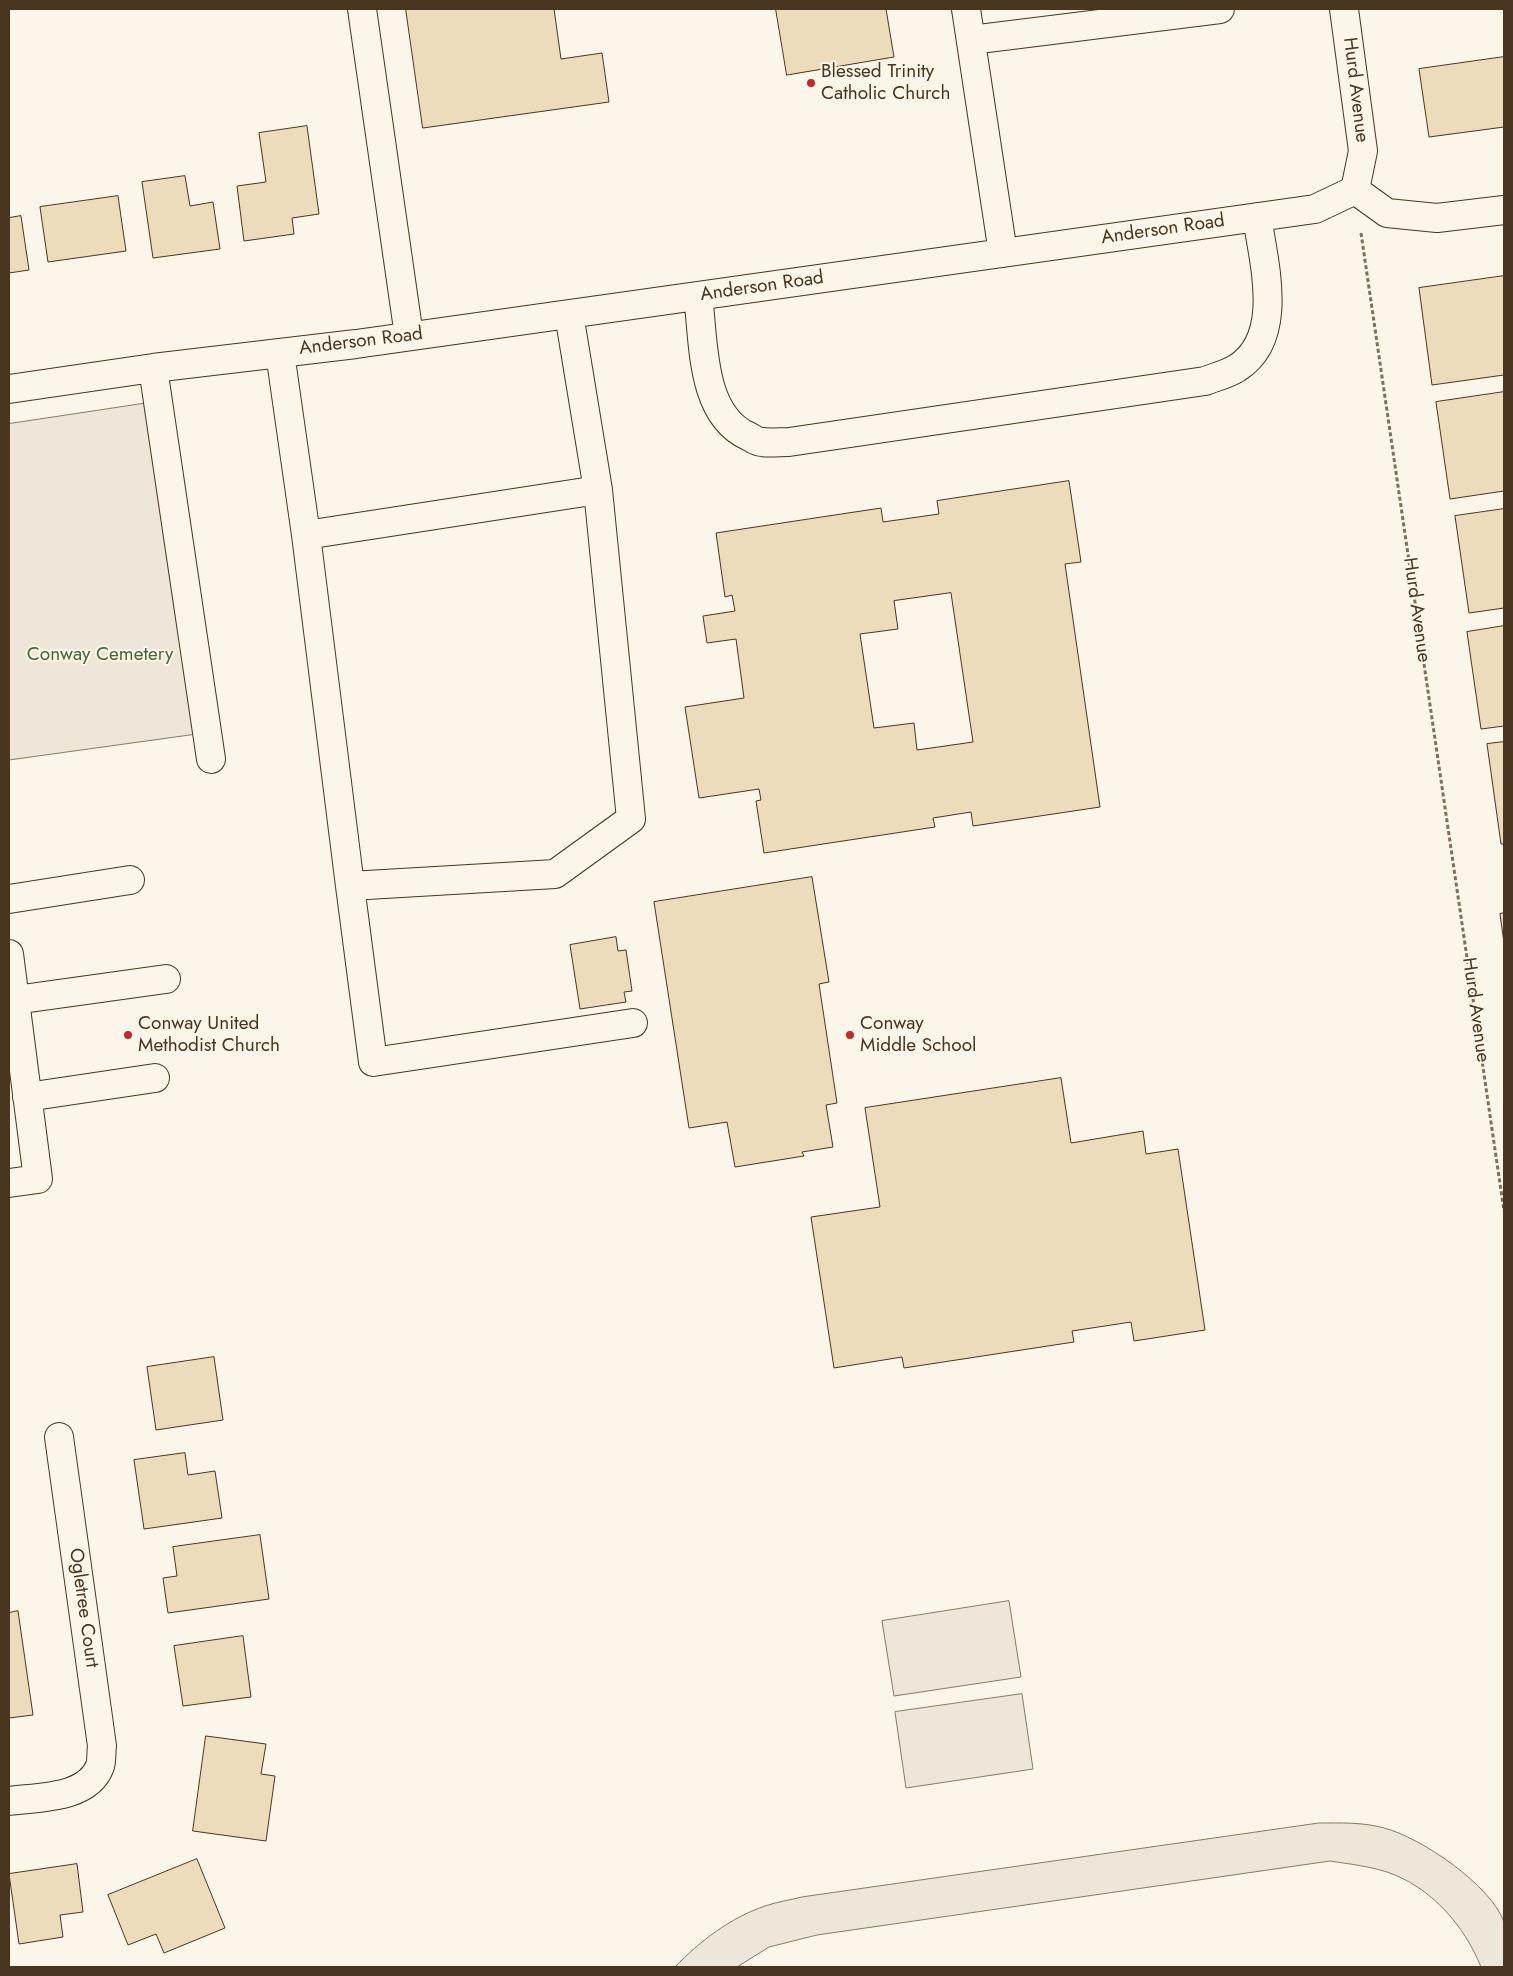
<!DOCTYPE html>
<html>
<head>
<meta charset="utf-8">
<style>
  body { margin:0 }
  #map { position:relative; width:1513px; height:1976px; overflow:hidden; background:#fbf6e9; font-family:Jost,sans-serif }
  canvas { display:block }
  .frame { position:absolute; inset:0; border:10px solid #4a3520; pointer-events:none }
</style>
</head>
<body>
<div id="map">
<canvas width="1513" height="1976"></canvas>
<div class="frame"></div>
</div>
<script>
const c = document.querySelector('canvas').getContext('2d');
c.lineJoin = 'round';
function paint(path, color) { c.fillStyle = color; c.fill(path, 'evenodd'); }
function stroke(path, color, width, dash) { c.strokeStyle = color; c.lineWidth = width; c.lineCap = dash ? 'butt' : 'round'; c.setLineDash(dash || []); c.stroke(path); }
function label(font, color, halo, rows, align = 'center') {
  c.font = font + ' Jost,sans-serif'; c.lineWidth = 4; c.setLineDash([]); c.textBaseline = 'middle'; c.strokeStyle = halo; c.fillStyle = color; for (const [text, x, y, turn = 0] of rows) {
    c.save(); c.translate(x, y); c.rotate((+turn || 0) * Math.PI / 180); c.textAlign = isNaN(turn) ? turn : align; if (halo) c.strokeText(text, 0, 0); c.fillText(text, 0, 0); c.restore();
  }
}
const green = new Path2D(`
  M155 402 204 733 9 760V424Z
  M1009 1601 1021 1677 894 1696 882 1621Z
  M1022 1694 1033 1769 906 1788 895 1712Z
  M1319 1823C1341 1823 1363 1822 1384 1828 1420 1837 1491 1885 1504 1922 1507 1930 1504 1957 1504 1967H1481C1464 1925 1431 1887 1387 1872 1368 1866 1349 1864 1330 1861L817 1935 769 1947 737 1967H675C700 1941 730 1918 765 1906 777 1902 790 1900 802 1897Z`);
const building = new Path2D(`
  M406 9H554L561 59 602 53 609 102 423 128Z
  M776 9H886L894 57 787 75Z
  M1504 57V127L1429 137 1419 69Z
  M307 126 319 214 292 218 294 234 244 241 237 186 266 182 259 133Z
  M185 176 190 206 213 202 220 249 153 258 142 182Z
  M118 196 126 251 48 262 40 207Z
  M21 216 29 270 9 273V218Z
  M1504 276V375L1432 385 1419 288Z
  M1504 392V491L1450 499 1436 402Z
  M1069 481 1081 562 1065 564 1100 807 973 826 971 812 933 818 935 827 764 853 756 801 761 800 759 789 699 798 685 707 744 698 736 639 707 643 703 616 735 611 732 595 725 597 716 533 881 508 883 522 939 514 937 501ZM951 593 973 742 917 750 914 723 874 728 860 634 898 629 894 601Z
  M1504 509V608L1469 613 1455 516Z
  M1504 626V726L1481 729 1467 632Z
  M1504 742V844H1501L1487 744Z
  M812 877 829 982 819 984 837 1103 826 1105 833 1147 802 1152 804 1156 735 1167 727 1122 689 1128 654 902Z
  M1504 913V943L1500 914Z
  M616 937 618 951 626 950 632 991 624 992 626 1002 580 1009 570 945Z
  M1061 1078 1071 1143 1143 1131 1146 1154 1178 1149 1205 1330 1134 1341 1131 1322 1072 1331 1074 1342 904 1368 902 1357 834 1368 811 1217 880 1207 865 1108Z
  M214 1357 223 1420 156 1430 147 1367Z
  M185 1453 188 1475 215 1471 222 1518 144 1529 134 1460Z
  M260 1535 269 1599 168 1613 163 1578 177 1576 173 1547Z
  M18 1611 33 1715 9 1718V1613Z
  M243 1636 251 1697 183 1706 174 1646Z
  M206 1736 266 1744 261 1774 275 1776 266 1841 193 1831Z
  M197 1859 225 1928 164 1953 156 1934 128 1945 108 1895Z
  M77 1864 83 1912 60 1915 63 1937 19 1944 9 1874Z`);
const path = new Path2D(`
  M1361 233 1504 1211`);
const minor = new Path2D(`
  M362 9 409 336
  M966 9 1003 253
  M1344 9 1363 151 1355 190
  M971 40 1220 9
  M1355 190 1387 213 1437 218 1504 210
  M698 296C704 341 700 414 748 436 752 438 757 442 762 442 770 443 780 442 789 442L1205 381C1215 377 1228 374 1237 368 1285 338 1264 264 1257 217
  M280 353 306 535 350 886 555 874 631 819 598 490 569 314
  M153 368 211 759
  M9 389 153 368 356 344 1315 209 1355 190
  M306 535 598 490
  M350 886 373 1062 633 1023
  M9 899 130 880
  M9 954 38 1179 9 1183
  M15 1000 166 979
  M27 1097 155 1078
  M9 1801C38 1797 88 1799 100 1766 102 1760 101 1752 102 1746L59 1437`);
const markers = [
  [811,83,5,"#c62828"],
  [128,1035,5,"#c62828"],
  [850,1035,5,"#c62828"]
];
const poiNames = [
  ["Blessed Trinity",821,72],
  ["Catholic Church",821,94],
  ["Conway United",138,1024],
  ["Methodist Church",138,1046],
  ["Conway",860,1024],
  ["Middle School",860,1046]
];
const streetNames = [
  ["Hurd Avenue",1355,90,83],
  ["Anderson Road",1163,230,-8],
  ["Anderson Road",762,287,-8],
  ["Anderson Road",361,342,-7],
  ["Hurd Avenue",1416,610,82],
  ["Hurd Avenue",1475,1010,82],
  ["Ogletree Court",83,1608,82]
];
const parkNames = [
  ["Conway Cemetery",100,655]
];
paint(green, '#ede6d9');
stroke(green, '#887966', 1);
paint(building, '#ecdcbc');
stroke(building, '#4a3520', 1);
stroke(minor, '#4a3520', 30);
stroke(path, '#7f6f5c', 3, [4, 2.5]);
stroke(minor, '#fbf6e9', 28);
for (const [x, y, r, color] of markers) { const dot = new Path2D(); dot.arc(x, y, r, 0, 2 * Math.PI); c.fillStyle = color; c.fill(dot); stroke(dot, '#fbf6e9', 2); }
label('19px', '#4a3520', '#fbf6e9', poiNames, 'left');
label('19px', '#4a3520', '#fbf6e9', streetNames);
label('19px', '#436837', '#fbf6e9', parkNames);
</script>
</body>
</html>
